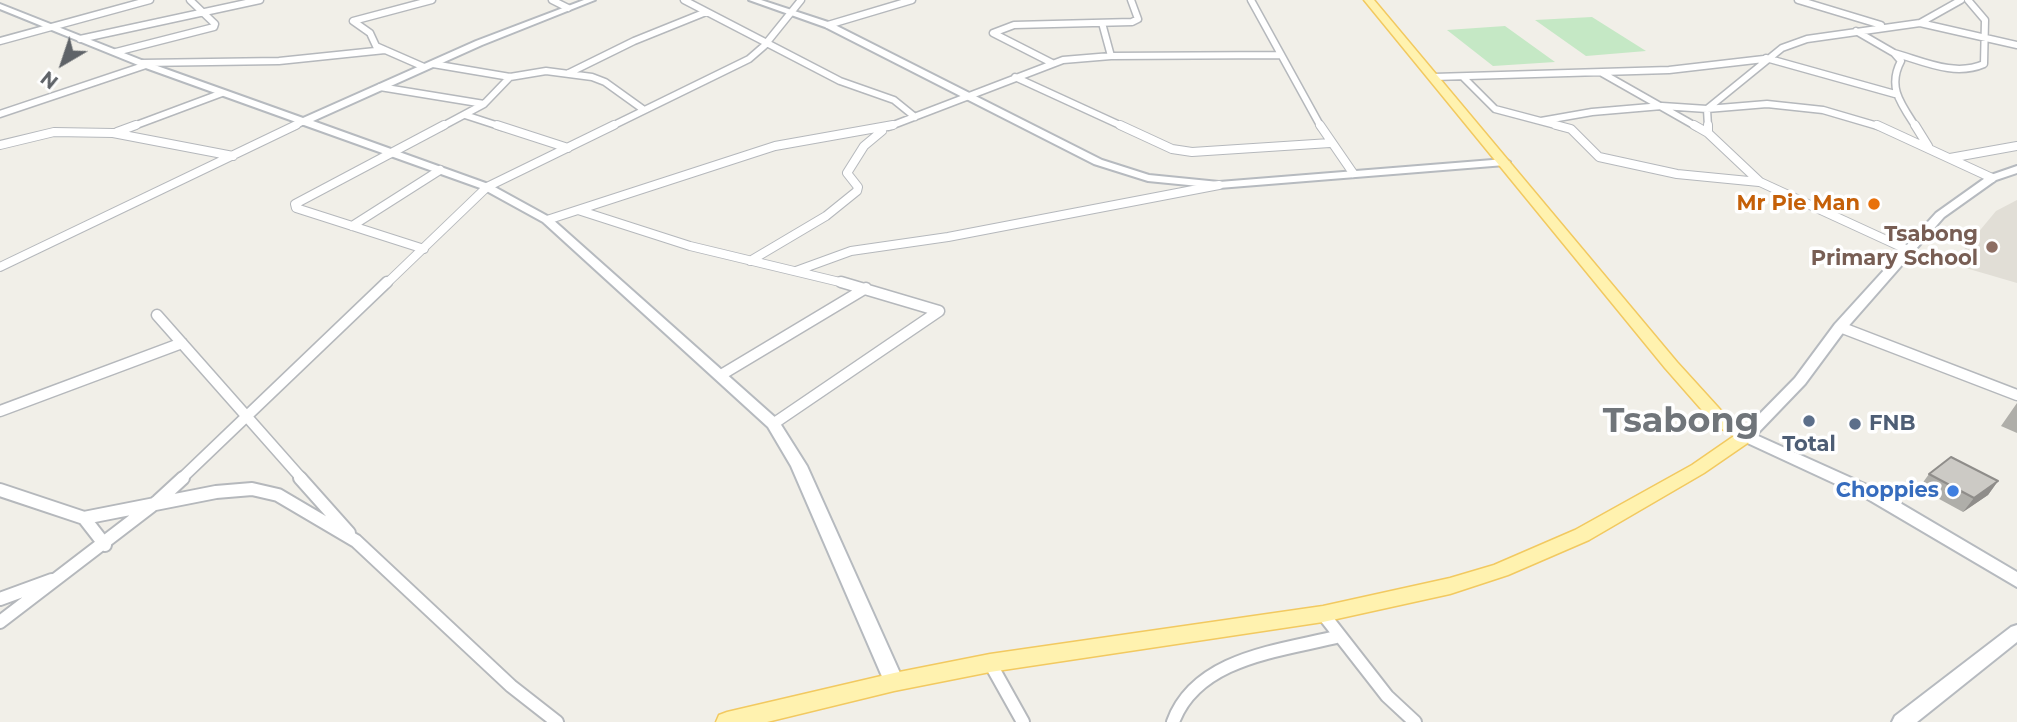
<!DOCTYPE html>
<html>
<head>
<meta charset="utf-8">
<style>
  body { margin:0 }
  #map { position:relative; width:2017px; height:722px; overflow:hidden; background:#f1efe8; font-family:Montserrat,sans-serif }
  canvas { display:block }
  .north { position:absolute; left:28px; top:28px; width:70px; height:70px; -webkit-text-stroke:5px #fff; paint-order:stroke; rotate:219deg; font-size:19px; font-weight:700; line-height:28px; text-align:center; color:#5f6368 }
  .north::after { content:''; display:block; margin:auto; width:24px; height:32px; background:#5f6368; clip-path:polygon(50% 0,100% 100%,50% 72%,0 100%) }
</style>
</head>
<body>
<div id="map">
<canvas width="2017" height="722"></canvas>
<div class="north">N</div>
</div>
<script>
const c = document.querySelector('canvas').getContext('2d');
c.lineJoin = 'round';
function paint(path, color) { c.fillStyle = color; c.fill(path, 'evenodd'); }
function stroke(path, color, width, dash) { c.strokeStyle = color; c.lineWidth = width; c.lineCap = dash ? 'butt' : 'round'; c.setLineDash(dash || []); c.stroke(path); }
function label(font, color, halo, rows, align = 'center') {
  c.font = font + ' Montserrat,sans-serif'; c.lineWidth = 7; c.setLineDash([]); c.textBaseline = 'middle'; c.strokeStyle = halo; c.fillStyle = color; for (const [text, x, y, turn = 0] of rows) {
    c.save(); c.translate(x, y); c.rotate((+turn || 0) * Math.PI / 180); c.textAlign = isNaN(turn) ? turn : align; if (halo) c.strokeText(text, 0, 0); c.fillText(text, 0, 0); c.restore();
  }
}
const education = new Path2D(`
  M2017 200V283L1952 264 1996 211Z`);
const green = new Path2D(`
  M1592 17 1646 51 1586 56 1535 20Z
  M1505 26 1555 62 1493 66 1447 30Z`);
const streetFar3 = new Path2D(`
  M552 0 568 8
  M684 0 840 81 894 100 915 117
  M1251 0 1321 127
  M1798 0 1881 25
  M1102 23 1111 56
  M1920 23 2017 45
  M828 25 912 0
  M1856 31 1894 53 1901 61C1887 87 1901 104 1916 127
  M80 39 260 0
  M0 41 150 0
  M116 52 214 27 215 24 190 0
  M1894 53C1923 61 1954 77 1984 64L1985 20 1968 0
  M1766 58 1895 94
  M142 63 279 61 385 50
  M1052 63 993 33 1014 25 1132 22 1138 19 1131 0
  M433 64 510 77 546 71 592 77 605 82 644 110
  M424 67 376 46 370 33 353 21 432 0
  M569 73 634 41 706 12
  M1602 73 1697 127
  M1015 77 1124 127
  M1434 77 1669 70 1764 59
  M1464 78 1495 109 1563 127
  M380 87 484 104 441 127
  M484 104 510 77
  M0 114 146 65
  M465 115 502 127
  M1541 121 1592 112 1662 106 1707 109 1767 104 1823 110 1881 127
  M131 127 222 93
  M292 127 300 123
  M610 127 749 59 764 46 801 0
  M888 127 1063 60 1111 56 1281 55
  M1708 127 1707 109 1782 48 1807 39 1920 23 1961 0`);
const streetFar2 = new Path2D(`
  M497 125 568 148
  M1120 125 1172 149 1192 152 1330 143
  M1320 125 1353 173
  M1556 125 1571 129 1599 157 1677 174 1759 182
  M1694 125 1708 133 1760 182 1908 250
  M1708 125V133
  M1877 125 1992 178
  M1915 125 1928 146
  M117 132 136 125
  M0 145 54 132 113 133 233 156
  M1950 158 2017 146
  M578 210 690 246 848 284
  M547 220 775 146 893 125
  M352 226 440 170
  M424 249 296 208 295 204 444 125
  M750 261 826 216 857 191 858 187 847 173 864 146 882 131
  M0 267 296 125
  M796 271 851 251 948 237 1219 185
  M386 284 487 187 614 125`);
const streetFar1 = new Path2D(`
  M157 315 302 479
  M1840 327 2017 395
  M721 375 866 288
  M0 411 182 343
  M773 424 939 311 841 282
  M181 479 387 282`);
const street = new Path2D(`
  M300 478 349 533
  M0 490 84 518 105 545
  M84 518 216 492 252 489 278 495 356 541 511 686 557 722
  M0 599 52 580
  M1323 614 1387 696 1415 722
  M0 622 158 501 183 478
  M990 663 1023 722
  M1173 722C1197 657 1281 651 1340 636`);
const secondary = new Path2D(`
  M584 0H595L482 45 313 121 491 185 551 218 778 420 807 466 904 682 901 688 894 690 887 688 791 466 768 427 543 222 483 189 304 125H296V122L143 67 0 9V4L149 63 303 118 476 41Z
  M749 0H761L831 23 1102 160 1149 175 1219 182 1505 159 1510 162 1505 165 1219 188 1148 181 1094 164 825 27Z
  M2017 166V173L1996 180 1944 217 1845 330 1805 384 1756 435 1878 490 2017 572V587L1866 498 1741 440 1738 436 1795 378 1835 324 1936 213 1988 176Z
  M2017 625V642L1917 722H1892L1895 716 2011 627Z`);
const primary = new Path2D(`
  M1364 0H1374L1677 362 1727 417 1752 432 1755 436 1752 440 1704 473 1589 540 1508 575 1450 594 1323 622 990 672 894 691 767 722H716L719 715 727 712 894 673 990 654 1323 606 1450 578 1494 565 1575 530 1692 465 1734 436 1715 425 1665 368Z`);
const wall = new Path2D(`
  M2017 403V433L2001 426Z
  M1929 474 1998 481 1988 495 1963 512 1919 488Z`);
const shadedWall = new Path2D(`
  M1998 481 1988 495 1963 512 1974 498Z`);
const building = new Path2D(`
  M1951 457 1998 481 1974 498 1929 474Z`);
const markers = [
  [1874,204,7,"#e8710a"],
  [1992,247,7,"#8d6e63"],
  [1809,421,7,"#5c6f8a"],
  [1855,424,7,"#5c6f8a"],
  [1953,491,7,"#3f7fe0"]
];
const foodNames = [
  ["Mr Pie Man",1860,204]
];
const educationNames = [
  ["Tsabong",1978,235],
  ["Primary School",1978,259]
];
const serviceNames = [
  ["FNB",1869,424],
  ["Total",1809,445,"center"]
];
const shopNames = [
  ["Choppies",1939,491]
];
const townNames = [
  ["Tsabong",1681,422]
];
paint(education, '#e1ded6');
paint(green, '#c5e8c5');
stroke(streetFar3, '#b5b8bc', 9);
stroke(streetFar2, '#b5b8bc', 10);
stroke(streetFar1, '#b5b8bc', 13);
stroke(street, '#b5b8bc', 16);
stroke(secondary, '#b6babf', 4);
stroke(primary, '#f2c960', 3);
stroke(streetFar3, '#fff', 6);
stroke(streetFar2, '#fff', 8);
stroke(streetFar1, '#fff', 10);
stroke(street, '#fff', 12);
paint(secondary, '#fff');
paint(primary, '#fff2af');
paint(wall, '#afaea9');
paint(shadedWall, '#8f8d8a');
paint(building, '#cccac5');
stroke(building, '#8f8d8a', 2);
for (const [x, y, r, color] of markers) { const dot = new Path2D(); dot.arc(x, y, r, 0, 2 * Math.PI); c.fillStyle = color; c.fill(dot); stroke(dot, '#fff', 2.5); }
label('bold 21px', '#c56008', '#fff', foodNames, 'right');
label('bold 21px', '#785e54', '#fff', educationNames, 'right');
label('bold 21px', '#4e5e75', '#fff', serviceNames, 'left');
label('bold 21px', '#366cbe', '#fff', shopNames, 'right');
label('bold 35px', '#70757a', '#fff', townNames);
</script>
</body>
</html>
